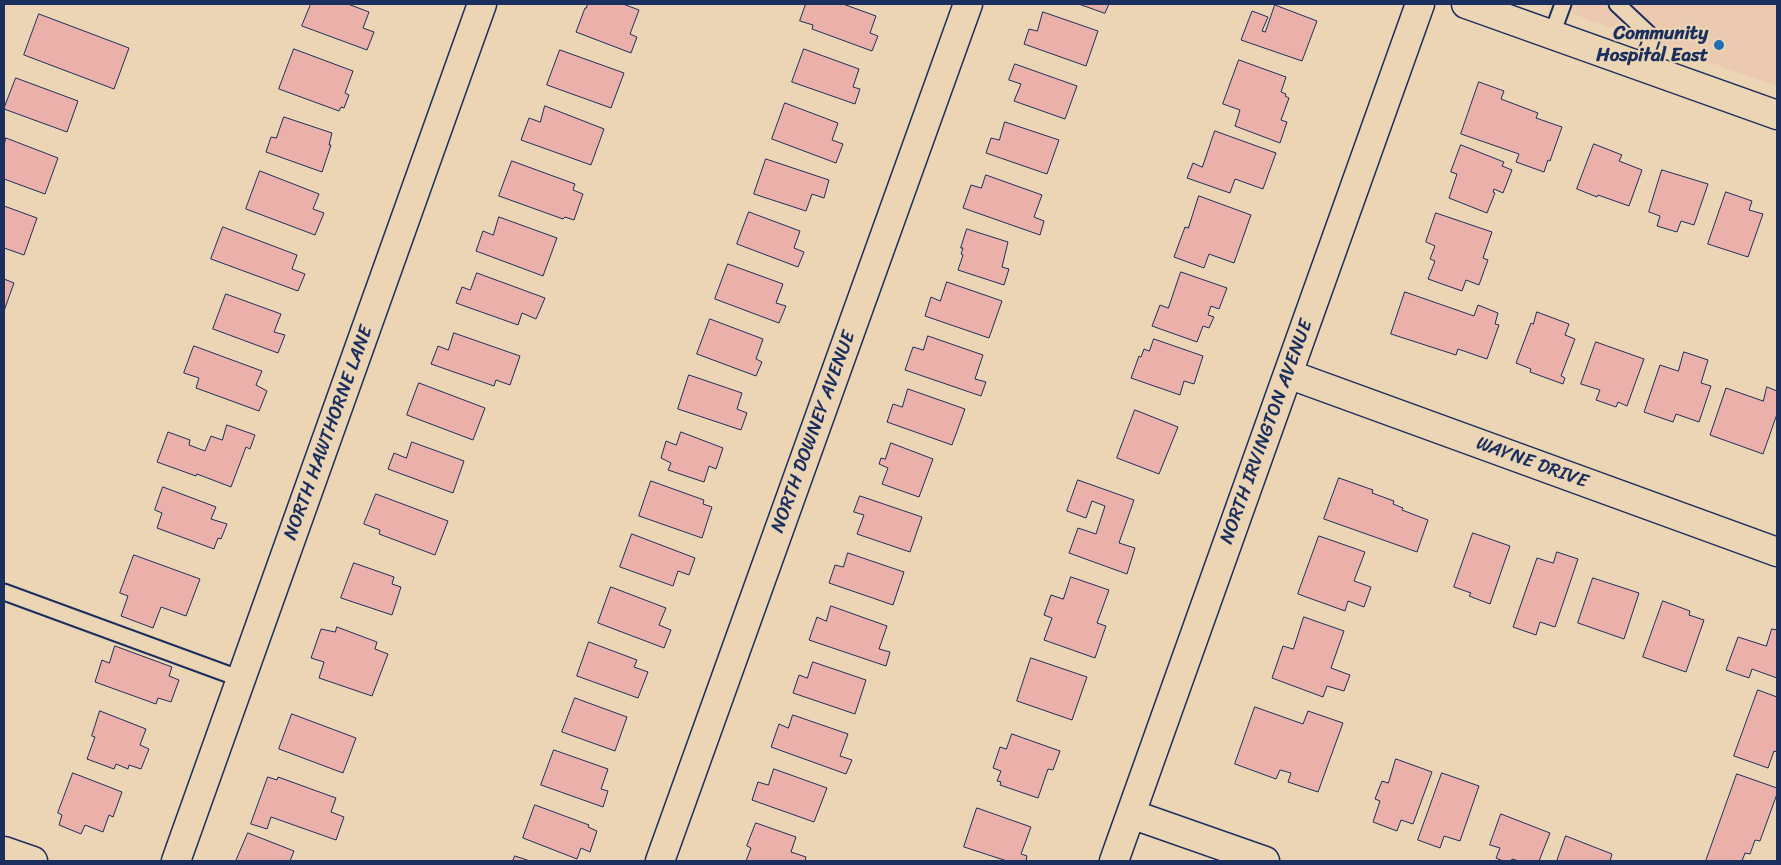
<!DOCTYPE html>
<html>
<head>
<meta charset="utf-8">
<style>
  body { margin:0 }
  #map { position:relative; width:1781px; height:865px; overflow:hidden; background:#ebd5b4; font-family:Sriracha,sans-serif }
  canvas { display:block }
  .frame { position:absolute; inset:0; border:5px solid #1b2f5e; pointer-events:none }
</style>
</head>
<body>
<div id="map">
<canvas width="1781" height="865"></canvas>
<div class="frame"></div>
</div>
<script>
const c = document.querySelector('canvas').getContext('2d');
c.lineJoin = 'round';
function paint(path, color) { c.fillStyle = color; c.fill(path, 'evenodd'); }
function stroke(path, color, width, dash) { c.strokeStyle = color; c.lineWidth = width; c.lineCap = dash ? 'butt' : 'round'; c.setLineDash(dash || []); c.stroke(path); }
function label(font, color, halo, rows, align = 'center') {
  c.font = font + ' Sriracha,sans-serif'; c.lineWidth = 4.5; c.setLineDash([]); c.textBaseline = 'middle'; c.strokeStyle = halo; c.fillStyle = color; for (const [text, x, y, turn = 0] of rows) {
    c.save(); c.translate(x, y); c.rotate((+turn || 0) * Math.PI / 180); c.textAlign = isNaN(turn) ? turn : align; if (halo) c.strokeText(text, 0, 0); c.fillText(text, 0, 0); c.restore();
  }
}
const built = new Path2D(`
  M1544 4H1777V86Z`);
const building = new Path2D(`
  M311 4H348L369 12 363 28 374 32 367 50 302 26Z
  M588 4H623L639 10 630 34 637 37 631 53 576 32 585 8H586Z
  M806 4H843L876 16 870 33 878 36 872 51 812 29 813 25 800 21Z
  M1079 4H1109L1105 13Z
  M1275 5 1317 21 1302 61 1241 40 1252 11 1268 17 1262 31 1265 32Z
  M1043 12 1098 31 1086 66 1024 44 1029 29 1037 31Z
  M39 14 129 48 114 89 24 55Z
  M294 49 353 71 345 93 349 95 344 108 341 107 339 111 279 89Z
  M804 49 859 69 853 87 860 89 855 104 792 82Z
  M560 50 624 73 611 108 547 85Z
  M1239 60 1286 77 1281 92 1286 94 1285 96 1289 98 1281 120 1287 122 1280 143 1235 126 1240 110 1223 104Z
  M1015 64 1077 86 1065 119 1014 101 1021 84 1009 80Z
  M16 78 78 101 67 132 4 109Z
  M1479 82 1504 91 1501 99 1538 113 1536 118 1562 127 1550 161 1548 160 1544 172 1516 162 1519 154 1461 134Z
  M785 103 838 123 832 140 843 144 836 163 772 139Z
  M545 106 604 129 591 165 521 140 529 118 540 122Z
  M284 117 332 133 329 145H331L322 172 266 152 271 137 276 138Z
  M1005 122 1059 140 1047 174 986 153 991 138 999 140Z
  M1215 131 1276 153 1263 189 1235 179 1230 193 1187 178 1193 163 1202 167Z
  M6 138 58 158 45 194 4 179V146Z
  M1594 144 1622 155 1619 161 1642 170 1629 206 1598 195 1597 197 1577 189Z
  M1461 145 1504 162 1502 166 1512 170 1503 193 1494 189 1493 192 1495 193 1487 213 1449 198 1457 174 1451 172Z
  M766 159 829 180 824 198 812 194 806 211 754 194Z
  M512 161 575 184 573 190 583 194 574 220 565 217 563 219 499 196Z
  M1662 170 1708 184 1694 225 1681 221 1677 232 1657 226 1660 216 1649 212Z
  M260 171 319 194 313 209 324 213 315 235 246 209Z
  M986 175 1042 195 1034 217 1044 221 1040 235 963 208 971 185 981 188Z
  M1726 192 1752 201 1749 210 1763 214 1748 257 1708 244Z
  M1199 196 1251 215 1234 263 1209 254 1204 268 1174 257 1185 227 1188 228Z
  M4 206 37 218 24 255 4 248Z
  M749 212 800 231 794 248 804 252 798 267 737 244Z
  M1436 213 1492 232 1483 258 1488 260 1479 285 1466 280 1462 291 1428 279 1435 261 1430 259 1435 246 1426 242Z
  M499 217 557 238 543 276 476 251 483 231 493 235Z
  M223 227 297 255 292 269 305 274 298 291 211 259Z
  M967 229 1008 242 1002 267 1009 269 1004 285 958 270 963 255 961 254 963 248H961Z
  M728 264 783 284 776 303 786 306 779 323 715 299Z
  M1181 272 1227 288 1219 309 1211 306 1208 315 1214 317 1209 328 1203 326 1197 342 1152 326 1160 305 1168 308Z
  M477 273 545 298 536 319 522 313 518 325 456 303 462 287 470 290Z
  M4 279 14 283 4 311Z
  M947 282 1002 301 989 338 925 316 931 297 940 301Z
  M1405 292 1474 316 1478 305 1498 313 1495 324 1499 325 1487 359 1458 349 1456 355 1391 334Z
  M226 294 281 314 274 332 285 335 278 353 213 329Z
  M1537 312 1569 324 1565 335 1575 339 1561 376 1565 378 1563 384 1530 372 1531 369 1516 363 1531 323 1533 324Z
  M710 319 763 339 756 359 762 362 756 376 697 354Z
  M454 333 520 356 510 385 496 380 494 386 431 364 438 346 448 350Z
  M928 336 983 355 975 379 986 382 981 396 905 370 913 347 923 350Z
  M1154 339 1203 356 1194 384 1184 381 1180 395 1131 378 1139 356 1141 357 1144 349 1149 351Z
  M1596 342 1644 359 1627 406 1618 402 1616 407 1596 400 1600 390 1581 384Z
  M194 346 262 371 256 385 267 391 259 411 196 388 199 378 184 373Z
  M1684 352 1708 360 1701 383 1711 386 1699 422 1676 414 1673 422 1644 412 1660 365 1678 371Z
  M689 375 742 393 737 409 747 413 741 430 678 409Z
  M419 383 485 408 473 440 407 415Z
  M1767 387 1777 391V414L1763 454 1710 435 1726 388 1763 401Z
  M908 389 965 409 952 445 887 422 893 404 902 407Z
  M1135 410 1178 427 1159 474 1117 458Z
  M227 425 255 435 250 449 246 447 231 487 197 474 196 476 157 462 168 432 190 440 189 445 205 451 211 436 222 440Z
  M681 432 723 448 716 469 709 466 704 482 668 470 671 463 661 458 666 441 676 445Z
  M412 442 464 461 453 493 388 469 394 453 406 458Z
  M891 443 933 459 919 497 882 484 888 468 879 464 881 458 885 459Z
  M1339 478 1373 490 1372 493 1394 501 1393 504 1403 508 1402 510 1428 520 1417 552 1324 519Z
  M1078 480 1134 500 1119 543 1135 548 1127 574 1069 553 1078 528 1096 534 1105 506 1092 501 1086 518 1067 511Z
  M651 481 704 500 703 504 712 507 702 538 639 516Z
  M163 487 216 507 211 519 227 524 221 539 218 538 214 549 157 528 162 513 155 510Z
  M376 494 448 521 435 555 379 534 380 530 364 524Z
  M860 496 922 517 910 552 857 534 864 515 854 512Z
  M1473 533 1510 546 1490 604 1469 596 1471 593 1454 587Z
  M632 534 695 558 689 575 678 571 673 586 620 567Z
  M1319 536 1365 552 1354 581 1371 587 1364 607 1348 601 1345 611 1298 594Z
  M1557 552 1578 559 1555 627 1540 622 1536 635 1513 627 1537 558 1553 563Z
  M848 553 904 572 893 605 829 583 835 565 843 567Z
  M134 555 200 579 186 616 161 607 153 628 121 616 128 596 120 593Z
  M354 563 394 577 392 584 401 587 392 615 341 598Z
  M1071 577 1109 590 1097 623 1106 626 1095 658 1044 640 1052 618 1044 615 1051 595 1063 599Z
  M1593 578 1639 593 1624 639 1578 623Z
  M611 587 666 608 659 625 671 630 664 648 598 623Z
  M1663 601 1690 611 1689 615 1704 620 1686 672 1643 657Z
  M831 606 887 626 879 649 890 652 886 666 809 640 817 617 826 621Z
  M1304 617 1344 631 1331 668 1350 675 1344 691 1327 686 1323 697 1272 678 1283 646 1293 649Z
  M337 627 377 642 375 649 388 654 372 696 319 678 324 662 311 658 321 629 335 632Z
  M1772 629 1777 630V678L1752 669 1749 678 1726 670 1738 637 1766 646Z
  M589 642 637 660 634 667 648 672 638 698 577 676Z
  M115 646 172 667 169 676 179 680 171 702 158 698 156 704 95 682 102 660 109 663Z
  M1031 658 1087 677 1072 720 1017 701Z
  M813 662 866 680 855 714 793 693 799 675 807 678Z
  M1758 690 1777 697V752L1774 751 1768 768 1734 756Z
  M575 698 627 717 615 751 562 732Z
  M1255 707 1303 724 1308 711 1343 723 1318 792 1288 782 1291 773 1280 770 1276 779 1235 764Z
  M100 711 146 729 140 745 149 749 141 769 129 765 128 769 116 764 114 769 87 759 95 737 92 736Z
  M292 714 356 738 343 773 279 749Z
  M793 715 848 734 840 756 852 760 846 774 771 747 779 724 788 728Z
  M1012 734 1060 751 1053 770 1048 769 1038 798 1000 785 1001 782 997 781 1001 771 993 768 1000 747 1006 749Z
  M554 750 608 769 601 789 608 791 603 807 541 785Z
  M1396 759 1432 772 1413 824 1401 820 1397 831 1373 822 1380 801 1375 799 1382 781 1388 783Z
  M774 769 827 788 814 822 752 800 758 782 768 785Z
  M73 773 122 792 113 817 109 815 103 832 85 825 81 834 59 825 62 815 58 813Z
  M1442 773 1479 786 1460 841 1444 836 1440 848 1418 840Z
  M1737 774 1777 788V794L1760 841 1755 840 1750 854 1745 853 1742 861H1706Z
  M268 777 277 780 278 777 336 798 331 812 344 817 336 840 271 817 267 829 251 824Z
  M535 805 589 825 588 827 597 831 590 852 581 848 577 859 523 838Z
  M977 808 1031 827 1021 854 1027 856 1026 861H1007L964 847Z
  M1501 814 1550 833 1539 861H1519L1512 859 1511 861H1503L1496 858 1500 848 1490 845Z
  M756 823 796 837 791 852 806 857 805 861H746L751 848 747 846Z
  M248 833 294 851 290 861H236Z
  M1566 836 1612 854 1610 861H1557Z
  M515 856 530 861H513Z`);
const service = new Path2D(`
  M1617 4 1652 37 1642 67
  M1552 34 1563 4
  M4 592 241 679`);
const minor = new Path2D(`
  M1466 4 1777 115
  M1288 374 1777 552
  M1131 814 1265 861
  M4 851 33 861
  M176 861 482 4
  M660 861 968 4
  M1114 861 1420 4`);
const markers = [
  [1719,45,6,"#1f6fb2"]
];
const poiNames = [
  ["Community",1708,34],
  ["Hospital East",1708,56]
];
const streetNames = [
  ["NORTH DOWNEY AVENUE",814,432,-70],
  ["NORTH IRVINGTON AVENUE",1267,432,-70],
  ["NORTH HAWTHORNE LANE",329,433,-70],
  ["WAYNE DRIVE",1532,463,20]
];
paint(built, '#ebcab1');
paint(building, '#ebb0aa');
stroke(building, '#1b2f5e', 1);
stroke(service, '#1b2f5e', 19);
stroke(minor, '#1b2f5e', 31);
stroke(service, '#ebd5b4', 15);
stroke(minor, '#ebd5b4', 28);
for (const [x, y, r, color] of markers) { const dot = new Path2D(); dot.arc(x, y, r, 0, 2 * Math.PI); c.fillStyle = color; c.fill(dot); stroke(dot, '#ebd5b4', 2); }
label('bold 19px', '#1b2f5e', '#ebd5b4', poiNames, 'right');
label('19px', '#1b2f5e', '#ebd5b4', streetNames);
</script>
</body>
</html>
